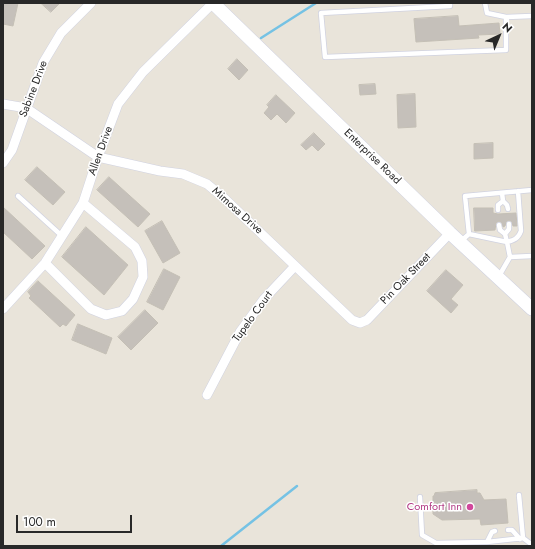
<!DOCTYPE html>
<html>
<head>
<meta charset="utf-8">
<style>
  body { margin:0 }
  #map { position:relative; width:535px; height:549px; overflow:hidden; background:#e9e4da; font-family:Jost,sans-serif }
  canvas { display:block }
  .frame { position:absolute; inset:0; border:4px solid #282828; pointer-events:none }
  .north { position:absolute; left:479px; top:16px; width:40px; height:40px; -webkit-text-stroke:3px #fff; paint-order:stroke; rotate:44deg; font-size:11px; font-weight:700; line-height:16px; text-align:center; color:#282828 }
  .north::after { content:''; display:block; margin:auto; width:14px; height:18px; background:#282828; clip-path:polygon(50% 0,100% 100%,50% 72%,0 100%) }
  .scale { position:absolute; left:16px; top:515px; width:116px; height:18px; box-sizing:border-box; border:2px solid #282828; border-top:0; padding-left:5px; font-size:12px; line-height:14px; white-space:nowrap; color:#282828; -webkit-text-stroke:3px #fff; paint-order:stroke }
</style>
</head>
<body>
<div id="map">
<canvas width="535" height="549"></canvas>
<div class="frame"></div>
<div class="north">N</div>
<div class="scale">100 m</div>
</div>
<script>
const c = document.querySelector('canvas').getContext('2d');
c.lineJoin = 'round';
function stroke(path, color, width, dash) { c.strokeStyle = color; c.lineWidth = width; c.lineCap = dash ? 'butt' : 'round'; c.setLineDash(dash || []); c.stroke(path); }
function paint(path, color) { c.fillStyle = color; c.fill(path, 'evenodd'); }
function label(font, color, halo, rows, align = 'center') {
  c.font = font + ' Jost,sans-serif'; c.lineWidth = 3; c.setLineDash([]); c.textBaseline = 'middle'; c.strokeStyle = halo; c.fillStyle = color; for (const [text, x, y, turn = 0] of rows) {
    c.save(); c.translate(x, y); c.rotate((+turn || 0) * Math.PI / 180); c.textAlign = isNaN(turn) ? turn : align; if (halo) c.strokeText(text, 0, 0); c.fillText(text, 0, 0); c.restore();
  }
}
const stream = new Path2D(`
  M261 38 316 3
  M221 546 297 486`);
const building = new Path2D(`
  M3 3H18L13 26 3 24Z
  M41 3H60L51 12Z
  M458 16 459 26 499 23 500 34 478 35 479 38 416 42 414 19Z
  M237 59 248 70 239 80 228 69Z
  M375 84 376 94 360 95 359 85Z
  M415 94 416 127 398 128 397 95Z
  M276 95 295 113 286 123 277 114 271 120 264 113 269 107 267 105Z
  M314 133 325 144 318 151 312 145 306 150 301 145Z
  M493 143V158L474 159V144Z
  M37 167 65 192 53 205 25 180Z
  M109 177 150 214 138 227 97 190Z
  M3 207 45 246 32 259 3 232Z
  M474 208H493V213L498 214 516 213 517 226H513L512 222 509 220 506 222 505 226 503 227 502 223 499 221 496 223 495 230 475 231Z
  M162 221 180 253 163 263 145 231Z
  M86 227 128 265 104 295 62 257Z
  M164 269 180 277 163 310 147 302Z
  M446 270 463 285 451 299 458 305 451 313 427 291Z
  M38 281 75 315 66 326 63 324 60 327 29 298 31 296 28 292Z
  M145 310 158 323 131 350 118 337Z
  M78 324 112 338 106 354 72 340Z
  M477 490V493H480L484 500 506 499 508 523 481 525 480 519 442 520 433 514V496H434L435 493Z`);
const lane = new Path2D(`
  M450 3V6L321 13 325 57 506 50V17L532 16
  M485 3 487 13 506 17
  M18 196 62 236
  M503 201 507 205 508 209
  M498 210V205L503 201 502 193
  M499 225 500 230 505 234 507 242C514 240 518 239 521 231L518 191
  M469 234 507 242 510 257 499 276
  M505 234 509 229V224
  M461 241 469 234 465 196 532 190
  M510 257 532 256
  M519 495 523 538 531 544V546
  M420 497 422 535 436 543 487 542 523 538
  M508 530H512L520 539
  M487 542 492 532 495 531`);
const street = new Path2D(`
  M3 104 26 108 98 157 160 171 183 174 207 184 224 198 352 320 360 323 367 320 450 233
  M3 163 12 150 43 63 61 33 91 3
  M45 263 91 309 106 315 122 311 133 299 143 277 142 261 135 247 83 203
  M3 309 45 263 83 203 98 157 118 104 143 72 213 3
  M207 395 240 332 264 299 295 266`);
const secondary = new Path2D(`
  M213 3 450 233 532 309`);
const markers = [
  [470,507,4,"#d1479c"]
];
const streetNames = [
  ["Sabine Drive",34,89,-69],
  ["Allen Drive",101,151,-70],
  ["Enterprise Road",372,157,44],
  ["Mimosa Drive",237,211,42],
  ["Pin Oak Street",406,279,-46],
  ["Tupelo Court",253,317,-54]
];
const hotelNames = [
  ["Comfort Inn",462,507]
];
stroke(stream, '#75c2e4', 2.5);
paint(building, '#c5c0ba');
stroke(building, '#c4bfb5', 1);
stroke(lane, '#d0d2e0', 6);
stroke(street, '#d0d2e0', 10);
stroke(secondary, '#d0d2e0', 14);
stroke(lane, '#fff', 4.5);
stroke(street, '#fff', 9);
stroke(secondary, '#fff', 13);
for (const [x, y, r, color] of markers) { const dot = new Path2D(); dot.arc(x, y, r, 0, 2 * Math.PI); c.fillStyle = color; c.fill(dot); stroke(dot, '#fff', 1.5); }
label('11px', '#282828', '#fff', streetNames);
label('11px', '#b23c85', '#fff', hotelNames, 'right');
</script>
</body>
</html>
